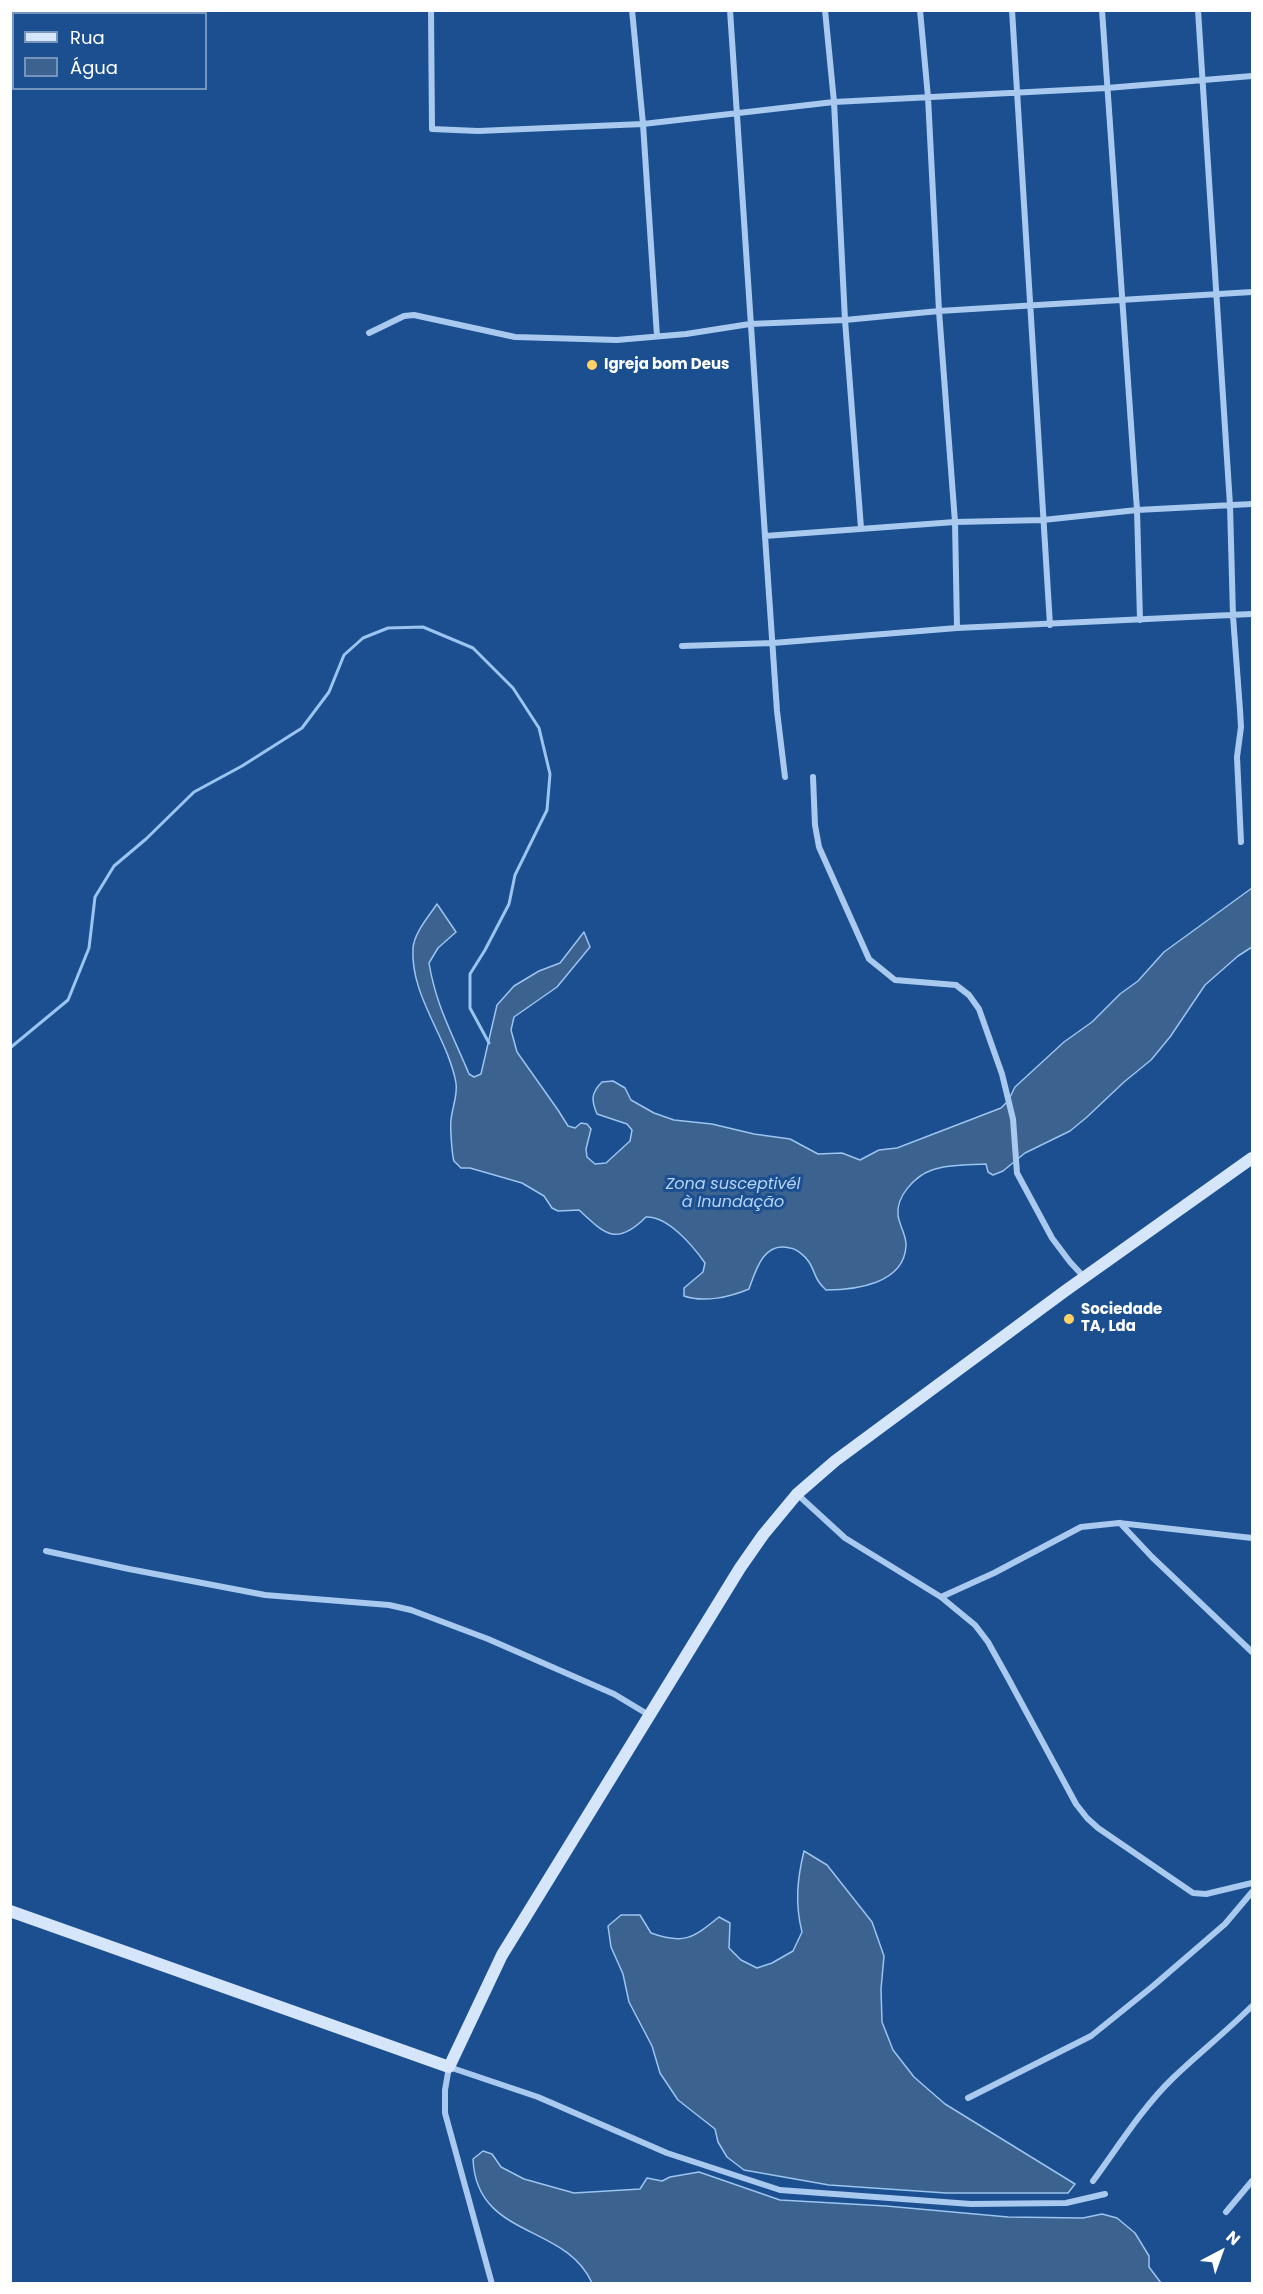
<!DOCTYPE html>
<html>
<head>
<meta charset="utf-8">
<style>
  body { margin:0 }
  #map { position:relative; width:1263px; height:2294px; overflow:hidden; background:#1b4f8f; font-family:Poppins,sans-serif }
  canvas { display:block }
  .frame { position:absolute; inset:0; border:12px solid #fff; pointer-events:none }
  .legend { position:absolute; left:12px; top:12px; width:195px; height:78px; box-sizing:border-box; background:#1b4f8f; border:2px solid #7695bc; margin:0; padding:8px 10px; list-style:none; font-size:18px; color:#fff }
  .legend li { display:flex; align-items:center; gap:12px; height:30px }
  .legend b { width:30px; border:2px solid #7695bc }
  .north { position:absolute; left:1191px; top:2222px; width:60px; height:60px; -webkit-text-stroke:4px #1b4f8f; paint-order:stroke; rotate:41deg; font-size:16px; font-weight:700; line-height:24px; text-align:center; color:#fff }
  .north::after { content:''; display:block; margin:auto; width:21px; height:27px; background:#fff; clip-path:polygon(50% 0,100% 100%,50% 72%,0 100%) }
</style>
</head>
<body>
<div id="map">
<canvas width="1263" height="2294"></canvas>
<div class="frame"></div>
<ul class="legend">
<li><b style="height:8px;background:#d6e6fa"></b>Rua</li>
<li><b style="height:16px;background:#3c6290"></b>Água</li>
</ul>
<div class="north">N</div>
</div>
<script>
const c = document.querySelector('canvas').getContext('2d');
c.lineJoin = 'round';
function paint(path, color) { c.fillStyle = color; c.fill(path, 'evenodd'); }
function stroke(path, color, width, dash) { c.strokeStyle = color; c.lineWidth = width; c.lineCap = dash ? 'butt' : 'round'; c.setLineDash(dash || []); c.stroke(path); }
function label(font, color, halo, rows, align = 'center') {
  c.font = font + ' Poppins,sans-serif'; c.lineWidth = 6; c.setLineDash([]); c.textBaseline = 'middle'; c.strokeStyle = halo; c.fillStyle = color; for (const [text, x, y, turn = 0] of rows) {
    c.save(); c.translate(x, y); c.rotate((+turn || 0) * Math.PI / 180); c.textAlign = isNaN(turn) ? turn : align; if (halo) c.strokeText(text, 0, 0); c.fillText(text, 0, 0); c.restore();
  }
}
const water = new Path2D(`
  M1252 888V947L1238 956 1205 985 1170 1037 1151 1060 1124 1082 1087 1117 1070 1131 1025 1153 1003 1171 993 1175 988 1172 986 1164C969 1165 948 1164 932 1170 915 1176 896 1196 898 1215 899 1225 907 1236 906 1246 904 1284 855 1290 826 1290 814 1279 816 1273 809 1262 805 1256 797 1249 790 1248 764 1241 756 1269 749 1289 730 1297 704 1303 684 1296V1288L703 1272 705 1263C693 1246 668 1216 646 1217 616 1247 605 1234 579 1210L558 1211 552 1208 544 1196 522 1183 470 1168H461C460 1167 455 1162 454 1161 452 1156 450 1126 451 1120 452 1108 458 1095 456 1083 448 1038 410 996 413 948 414 933 429 916 437 904L456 932 438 948 429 963C436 1006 453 1035 469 1074L474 1077 481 1074 497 1005 514 986 539 971 560 963 584 932 590 947 557 987 514 1017 511 1030 517 1052 558 1110 568 1126 575 1128 581 1123 587 1124 591 1129 586 1149 587 1157 595 1164 606 1163 630 1141 632 1130 627 1124 597 1114C591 1100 591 1093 602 1082L613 1081 625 1088 631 1100 654 1113 674 1120 712 1124 754 1134 790 1139 818 1154 842 1153 860 1160 879 1150 897 1148 1001 1108 1008 1101 1015 1087 1064 1042 1092 1022 1120 994 1138 981 1164 952Z
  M804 1851 827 1865 872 1922 884 1956 881 1989 882 2022 893 2050 914 2077 945 2104 1075 2184 1068 2193H946L829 2185 744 2170 727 2157 718 2142 715 2129 678 2100 660 2073 652 2046 629 2002 623 1974 611 1947 608 1926 621 1915H640L651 1933C684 1945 693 1938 719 1917L730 1923 729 1948 741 1960 757 1968 772 1963 793 1951 802 1932C795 1904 797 1880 804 1851Z
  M483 2151 492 2154 501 2167 524 2179 574 2193 640 2189 647 2178 662 2181 670 2177 699 2172 780 2200 886 2206 1008 2217 1083 2218 1102 2214 1117 2218 1135 2233 1149 2256V2267L1161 2283H592C566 2223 476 2239 473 2159Z`);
const stream = new Path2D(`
  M10 1048 68 1000 89 948 95 897 114 866 146 839 194 792 242 766 302 728 329 692 344 655 363 638 388 628 423 627 473 648 513 688 539 728 550 774 547 810 515 875 509 904 485 950 470 974V1008L489 1043`);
const minor = new Path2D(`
  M431 10 432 129 478 131 643 124 834 102 1107 88 1252 76
  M632 10 643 124 657 336
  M730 10 765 536 777 711 785 777
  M825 10 834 102 845 320 861 528
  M920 10 928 97 939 311 955 522 957 628
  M1012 10 1050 625
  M1102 10 1137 510 1140 620
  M1198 10 1230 505 1233 616 1240 710 1241 727 1237 757 1241 842
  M369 333 404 316 414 315 515 337 617 340 686 334 750 324 845 320 939 311 1252 292
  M765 536 955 522 1043 520 1137 510 1252 504
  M682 646 773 643 957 628 1252 614
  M813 777 815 825 819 847 869 959 895 980 956 985 969 995 979 1009 1002 1074 1013 1119 1017 1173 1052 1238 1070 1262 1084 1277
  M797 1494 845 1538 941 1597 975 1625 988 1642 1008 1678 1076 1804 1087 1818 1098 1828 1193 1893 1206 1894 1252 1883
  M1120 1523 1152 1557 1252 1652
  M46 1551 129 1569 265 1595 389 1605 411 1610 488 1639 614 1694 649 1715
  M941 1597 994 1573 1081 1527 1119 1523 1252 1538
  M968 2098 1091 2036 1153 1986 1225 1924 1252 1892
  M1093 2181C1118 2147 1142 2108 1173 2078 1199 2053 1227 2031 1252 2006
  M1226 2212 1252 2181
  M492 2284 445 2113V2090L449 2067 538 2097 667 2153 780 2190 971 2204 1066 2203 1105 2194`);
const secondary = new Path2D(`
  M10 1911 449 2067 502 1955 740 1568 763 1535 797 1494 835 1461 1065 1291 1252 1158`);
const markers = [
  [592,365,6,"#ffd166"],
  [1069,1319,6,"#ffd166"]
];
const poiNames = [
  ["Igreja bom Deus",604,365],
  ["Sociedade",1081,1310],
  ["TA, Lda",1081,1327]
];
const waterNames = [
  ["Zona susceptivél",733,1185],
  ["à Inundação",733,1203]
];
paint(water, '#3c6290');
stroke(water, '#9cc4f0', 1.5);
stroke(stream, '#9cc4f0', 3);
stroke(minor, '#a9c9ee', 6);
stroke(secondary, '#d6e6fa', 12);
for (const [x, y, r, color] of markers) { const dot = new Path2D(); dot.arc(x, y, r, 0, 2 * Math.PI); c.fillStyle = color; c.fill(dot); stroke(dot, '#1b4f8f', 2); }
label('bold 15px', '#fff', '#1b4f8f', poiNames, 'left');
label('italic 16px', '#b5d3f5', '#1b4f8f', waterNames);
</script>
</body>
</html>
